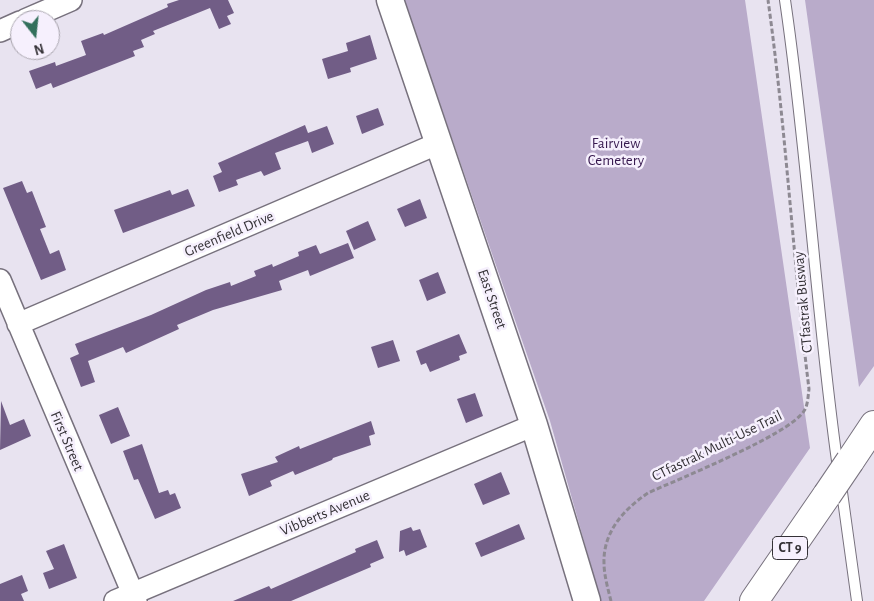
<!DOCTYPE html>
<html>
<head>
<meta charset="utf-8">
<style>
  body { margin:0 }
  #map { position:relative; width:874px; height:601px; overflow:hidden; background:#e8e3f0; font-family:"Alegreya Sans",sans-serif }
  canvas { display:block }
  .north { position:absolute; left:10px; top:10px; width:50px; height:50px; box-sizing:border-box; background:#f6f0fd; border:1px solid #a8a4ad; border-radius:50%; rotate:164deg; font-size:14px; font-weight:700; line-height:20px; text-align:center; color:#343136 }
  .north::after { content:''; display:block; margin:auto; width:18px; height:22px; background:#33705c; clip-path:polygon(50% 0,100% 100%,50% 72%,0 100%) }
</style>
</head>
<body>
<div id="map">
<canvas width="874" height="601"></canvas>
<div class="north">N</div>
</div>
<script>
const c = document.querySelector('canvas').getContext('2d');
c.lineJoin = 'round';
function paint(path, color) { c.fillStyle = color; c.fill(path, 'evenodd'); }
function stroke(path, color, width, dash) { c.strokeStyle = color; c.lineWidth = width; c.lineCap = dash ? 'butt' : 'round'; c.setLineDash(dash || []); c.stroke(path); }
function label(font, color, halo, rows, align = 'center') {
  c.font = font + ' "Alegreya Sans",sans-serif'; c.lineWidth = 5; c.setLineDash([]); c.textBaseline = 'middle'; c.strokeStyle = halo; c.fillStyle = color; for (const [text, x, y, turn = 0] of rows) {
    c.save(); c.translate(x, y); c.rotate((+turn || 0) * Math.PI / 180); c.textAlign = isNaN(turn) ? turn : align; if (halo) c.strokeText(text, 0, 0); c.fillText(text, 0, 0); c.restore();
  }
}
const green = new Path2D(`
  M404 0H745L810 448 704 601H601L550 421Z
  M805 0H874V366L859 387Z`);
const building = new Path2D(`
  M179 0H228L234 13 227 16 231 24 219 29 210 8 153 31 155 34 141 40 144 47 133 51 135 56 53 88 51 83 36 89 29 71 55 62 56 66 86 55 81 41 103 33 104 35 168 7 167 4Z
  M370 35 377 59 350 68 351 72 328 79 322 59 348 51 346 43Z
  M378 108 384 125 362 134 356 116Z
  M305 125 308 133 327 126 334 144 312 153 308 141 275 153 281 169 264 176 261 171 236 180 238 185 219 192 213 176 222 172 218 163Z
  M22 181 27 193 32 191 46 227 40 229 50 254 59 250 66 270 41 280 3 188Z
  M188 189 195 206 123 233 114 210 170 190 172 195Z
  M420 199 427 218 405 227 397 209Z
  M368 221 376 240 354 250 346 231Z
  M348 243 354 258 310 276 308 270 279 281 282 290 213 310 177 325 179 329 126 353 123 347 88 361 95 382 81 387 70 358 79 354 75 344 151 315 206 290 230 282 231 286 256 276 254 271 272 264 273 267 299 256 298 252 316 245 320 254Z
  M438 272 446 293 427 301 419 280Z
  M459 334 467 353 459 356 460 360 430 372 426 363 421 365 416 351Z
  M393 340 400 361 378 368 371 347Z
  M475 393 483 416 466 423 457 399Z
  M1 401 10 425 24 419 31 436 0 450Z
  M118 407 130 436 111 444 99 415Z
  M371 421 375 434 369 436 371 445 333 458 332 460 295 475 293 471 270 481 272 486 249 496 241 474 278 462 275 457 299 446 300 449Z
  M142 444 159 493 168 490 170 495 175 493 181 508 155 519 138 479 134 480 123 451Z
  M501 472 510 494 483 505 474 484Z
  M519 524 525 539 481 557 475 543Z
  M411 527 413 531 420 529 427 547 406 556 404 550 399 552 400 531Z
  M377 540 384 558 370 564 371 567 291 601H233L269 586 271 589 356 552 355 549Z
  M64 544 77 578 49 589 43 573 54 569 46 551Z
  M22 575 28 591 21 594 24 601H0V584Z`);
const path = new Path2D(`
  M611 601C608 589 604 575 604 563 603 532 624 509 648 493 678 479 789 435 804 411 808 405 808 396 809 389 793 260 786 129 768 0`);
const service = new Path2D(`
  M785 0C808 156 816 313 838 468
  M841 485 857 601`);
const minor = new Path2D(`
  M25 20 71 0
  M0 31 20 22
  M0 280 136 601
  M18 324 439 143
  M115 601 534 425`);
const tertiary = new Path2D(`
  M390 0 534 425 587 601`);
const motorway = new Path2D(`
  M850 461 874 425
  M754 601 827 495`);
const motorwayBridge = new Path2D(`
  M827 495 850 461`);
const shields = [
  [790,548,35]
];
const shieldNames = [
  ["CT 9",790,548]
];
const parkNames = [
  ["Fairview",616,143],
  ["Cemetery",616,160]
];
const streetNames = [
  ["Greenfield Drive",229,234,-23],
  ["East Street",492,299,71],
  ["CTfastrak Busway",803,302,-95],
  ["First Street",67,441,67],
  ["CTfastrak Multi-Use Trail",717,446,-26],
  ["Vibberts Avenue",325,513,-23]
];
paint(green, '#b9abca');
paint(building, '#715d86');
stroke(service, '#77717d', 12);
stroke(minor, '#77717d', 24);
stroke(tertiary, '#77717d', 29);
stroke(motorway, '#77717d', 30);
stroke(path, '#8d8992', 3, [5, 2.5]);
stroke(service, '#fff', 10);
stroke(minor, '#fff', 21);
stroke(tertiary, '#fff', 26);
stroke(motorway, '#fff', 28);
stroke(motorwayBridge, '#77717d', 30, []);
stroke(motorwayBridge, '#fff', 28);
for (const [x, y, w] of shields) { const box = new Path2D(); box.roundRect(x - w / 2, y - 11.5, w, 23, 4); c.fillStyle = '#f6f0fd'; c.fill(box); stroke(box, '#343136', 1); }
label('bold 14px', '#343136', null, shieldNames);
label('15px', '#36184e', '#f6f0fd', parkNames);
label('15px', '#343136', '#f6f0fd', streetNames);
</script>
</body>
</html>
